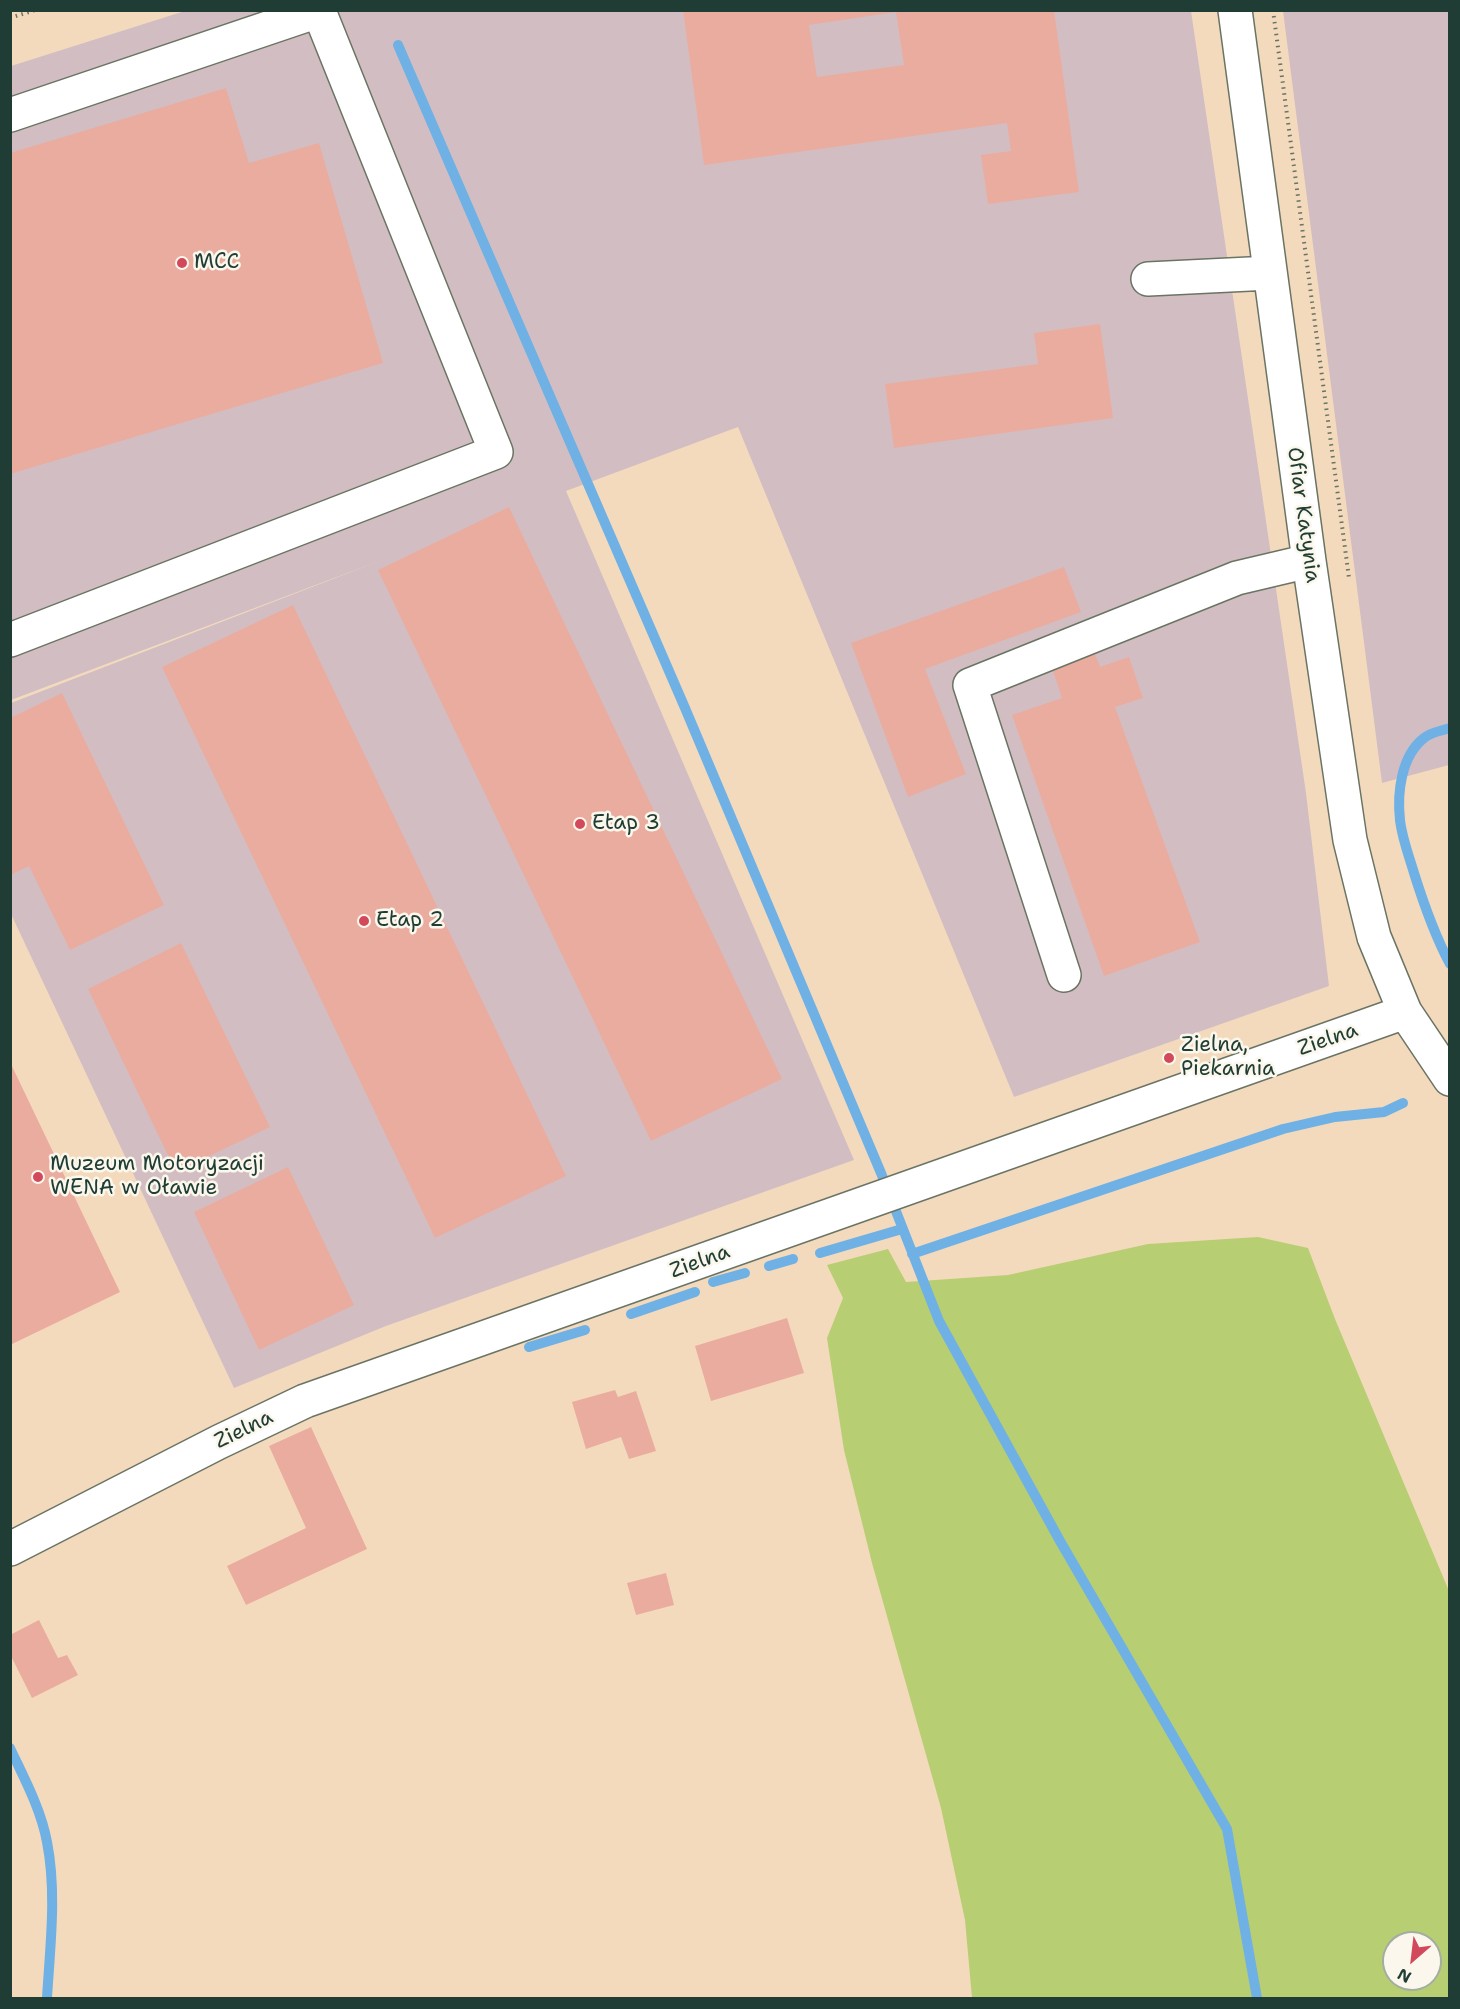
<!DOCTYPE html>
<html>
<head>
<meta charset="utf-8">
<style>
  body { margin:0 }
  #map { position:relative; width:1460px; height:2009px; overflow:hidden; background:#f4dabd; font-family:"Shantell Sans",sans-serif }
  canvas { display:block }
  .frame { position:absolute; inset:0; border:12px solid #1f3d34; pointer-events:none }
  .north { position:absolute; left:1382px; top:1931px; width:60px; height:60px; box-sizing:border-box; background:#fbf7ec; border:2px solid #a3ada2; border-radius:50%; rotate:208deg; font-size:16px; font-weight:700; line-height:24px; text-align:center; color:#1f3d34 }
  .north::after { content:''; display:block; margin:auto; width:21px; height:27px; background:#d1495b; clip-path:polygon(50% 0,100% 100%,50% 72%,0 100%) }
</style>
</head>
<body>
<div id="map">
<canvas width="1460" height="2009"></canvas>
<div class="frame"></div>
<div class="north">N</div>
</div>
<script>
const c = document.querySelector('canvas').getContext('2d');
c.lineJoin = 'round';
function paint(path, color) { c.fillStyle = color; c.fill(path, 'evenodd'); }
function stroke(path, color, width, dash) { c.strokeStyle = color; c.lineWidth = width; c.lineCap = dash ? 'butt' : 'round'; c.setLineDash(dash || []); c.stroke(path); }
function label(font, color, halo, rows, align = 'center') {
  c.font = font + ' "Shantell Sans",sans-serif'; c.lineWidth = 5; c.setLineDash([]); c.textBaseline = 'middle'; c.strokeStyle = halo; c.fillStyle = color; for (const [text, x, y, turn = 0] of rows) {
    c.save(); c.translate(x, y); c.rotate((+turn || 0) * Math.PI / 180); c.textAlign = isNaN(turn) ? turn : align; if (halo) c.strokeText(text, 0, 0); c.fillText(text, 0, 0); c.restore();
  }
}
const industrial = new Path2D(`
  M188 10 1191 11 1306 793 1329 986 1014 1097 738 427 566 491 854 1160 386 1326 234 1388 11 914V703L382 560 11 700V66Z
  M1283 11H1449V765L1382 783Z`);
const green = new Path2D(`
  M1258 1237 1308 1248 1335 1319 1449 1591V1998H972L965 1920 941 1808 872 1563 844 1450 827 1338 843 1298 827 1265 888 1249 906 1282 1008 1275 1148 1244ZM1394 1943H1430V1979H1394Z`);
const stream = new Path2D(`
  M398 45 685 708 881 1173 939 1321 1060 1541 1227 1829 1257 1998
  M1450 728C1441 731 1431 732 1424 738 1401 756 1397 793 1400 820 1402 838 1409 856 1414 873 1424 905 1434 934 1450 964
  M820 1253 902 1229
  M912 1254 1283 1129 1335 1117 1384 1112 1403 1103
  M769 1266 793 1259
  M713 1282 745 1273
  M631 1314 695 1292
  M529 1347 585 1330
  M10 1748C24 1778 41 1809 47 1842 57 1893 50 1947 47 1998`);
const building = new Path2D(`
  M683 10H1054L1079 192 988 204 981 155 1011 151 1007 123 704 165ZM896 12 904 65 817 77 809 25Z
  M226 88 249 163 319 143 383 363 10 474V153Z
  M1100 324 1113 418 894 448 885 384 1038 364 1034 333Z
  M509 507 782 1079 651 1141 378 570Z
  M1064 567 1081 612 925 669 966 774 908 797 851 643Z
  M293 605 566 1176 435 1238 162 667Z
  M1095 654 1100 667 1129 657 1143 698 1115 707 1200 942 1104 976 1012 715 1062 698 1052 668Z
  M62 693 164 905 70 950 29 866 10 875V718Z
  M181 943 270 1127 176 1172 88 989Z
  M10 1062 120 1292 10 1345Z
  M288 1167 354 1305 259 1350 194 1212Z
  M787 1318 804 1373 711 1401 695 1346Z
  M615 1390 618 1397 636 1391 656 1451 629 1459 621 1437 586 1449 572 1402Z
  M311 1427 367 1549 246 1605 227 1566 306 1528 269 1446Z
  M666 1573 674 1605 636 1615 627 1583Z
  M39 1620 58 1658 67 1655 78 1675 32 1698 10 1654V1635Z`);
const path = new Path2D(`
  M1273 10 1349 578
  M10 18 35 10`);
const minor = new Path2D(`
  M1235 10 1309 561 1350 840 1374 937 1405 1012 1450 1079
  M10 115 321 10
  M1148 279 1270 273
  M10 640 496 452 319 11
  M1064 975 970 685 1237 578 1309 561
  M10 1549 219 1442 305 1401 1405 1012`);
const markers = [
  [182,263,6,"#d1495b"],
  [580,824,6,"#d1495b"],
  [364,921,6,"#d1495b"],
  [1169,1058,6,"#d1495b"],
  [38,1177,6,"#d1495b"]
];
const poiNames = [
  ["MCC",194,263],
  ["Etap 3",592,824],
  ["Etap 2",376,921],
  ["Zielna,",1181,1046],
  ["Piekarnia",1181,1070],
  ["Muzeum Motoryzacji",50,1165],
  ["WENA w Oławie",50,1189]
];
const streetNames = [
  ["Ofiar Katynia",1303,515,82],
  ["Zielna",1328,1040,-19],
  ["Zielna",700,1262,-20],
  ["Zielna",244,1430,-26]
];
paint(industrial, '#d2bec2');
paint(green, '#b8ce73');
stroke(stream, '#6fb1e4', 10);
paint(building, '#eaac9f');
stroke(minor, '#6a7464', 36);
stroke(path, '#6a7464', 4, [1.5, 4.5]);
stroke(minor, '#fff', 33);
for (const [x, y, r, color] of markers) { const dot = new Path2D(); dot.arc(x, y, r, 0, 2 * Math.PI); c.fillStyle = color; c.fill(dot); stroke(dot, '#fbf7ec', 2); }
label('21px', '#1f3d34', '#fbf7ec', poiNames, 'left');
label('21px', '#1f3d34', '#fbf7ec', streetNames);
</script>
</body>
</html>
